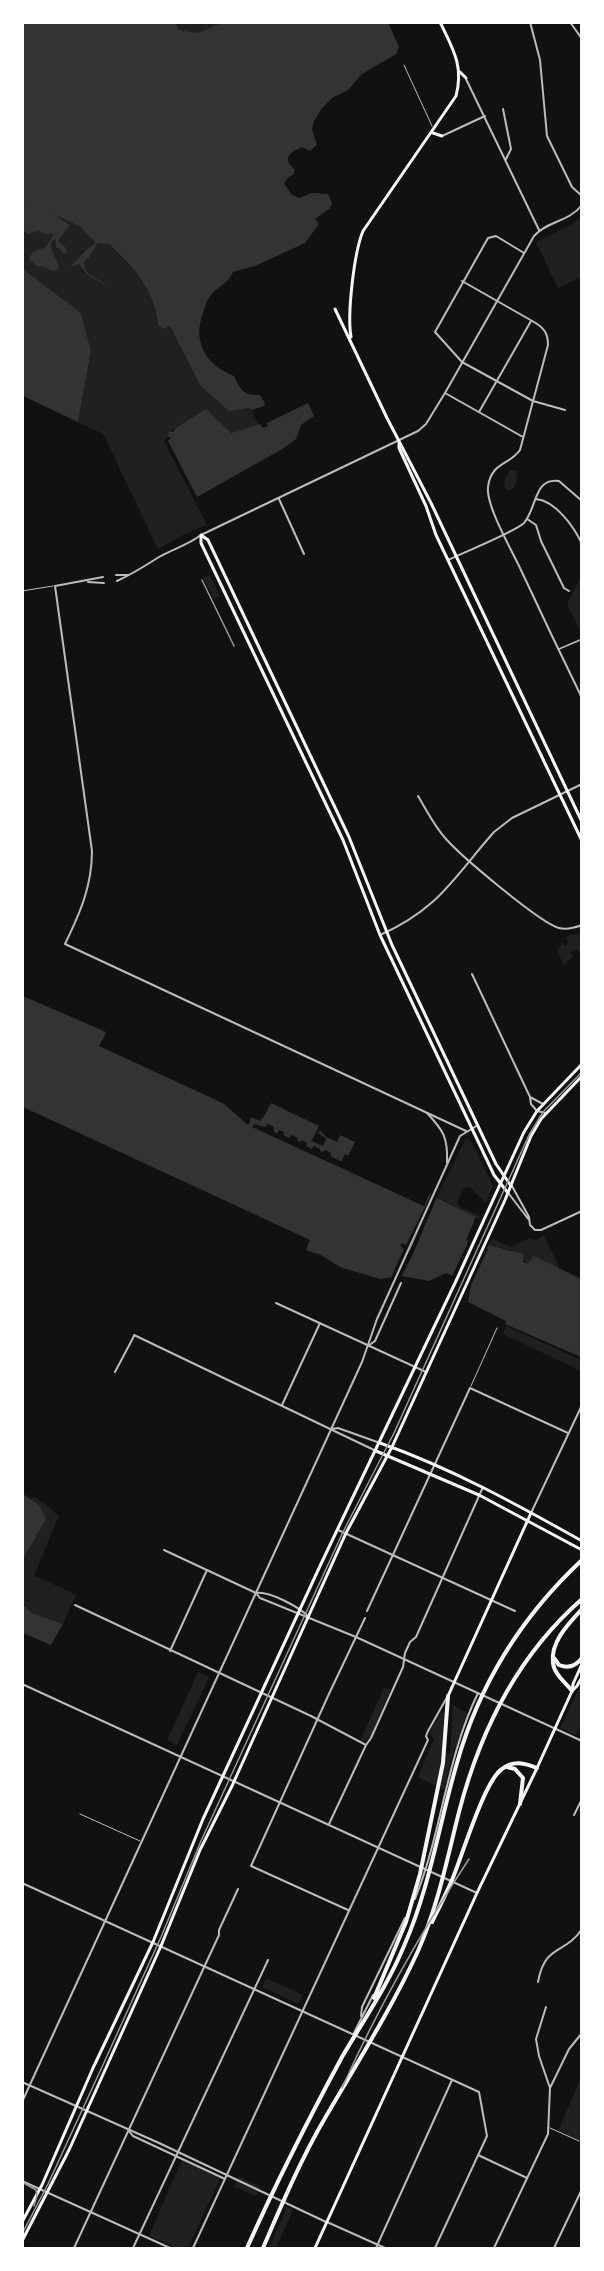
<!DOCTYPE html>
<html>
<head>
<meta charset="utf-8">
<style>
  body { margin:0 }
  #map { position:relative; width:604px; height:2271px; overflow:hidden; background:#111; font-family:"Alegreya Sans",sans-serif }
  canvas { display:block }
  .frame { position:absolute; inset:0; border:24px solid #fff; pointer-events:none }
</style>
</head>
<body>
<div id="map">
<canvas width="604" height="2271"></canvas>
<div class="frame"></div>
</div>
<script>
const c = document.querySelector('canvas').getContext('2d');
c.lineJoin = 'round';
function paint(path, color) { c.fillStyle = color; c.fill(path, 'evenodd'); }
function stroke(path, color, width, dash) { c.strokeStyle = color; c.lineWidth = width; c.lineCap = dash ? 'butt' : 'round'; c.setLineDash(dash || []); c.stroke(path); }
const green = new Path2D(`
  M176 23H224L198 33 179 30Z
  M22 205C50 212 77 219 95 242L91 248 82 252 73 266 79 263 83 272 103 284C96 275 83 275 85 259L90 257 96 243 109 244C133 268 154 289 158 325L170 326 200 385 252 410 258 425 231 433 227 430 176 428 170 431 164 441 207 525 185 534 158 549 103 434 78 422 91 351 81 313 23 269Z
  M581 219V277L558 288 536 242Z
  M510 470H515L518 475 514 488 508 491 504 486 505 479Z
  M210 575 220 596 214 599 203 578Z
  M579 581 582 582 581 633 567 604Z
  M581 933V953H579L578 949 570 952 573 956 564 965 557 951 562 942 565 946 569 941 564 938 562 941 564 937 567 938V936Z
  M466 1138 471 1141 493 1186 486 1203 470 1187 464 1188 457 1203 460 1207 480 1216 479 1219 437 1197Z
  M544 1235 559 1266 558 1268 534 1256 527 1264 512 1250 488 1245 492 1239 511 1247 530 1238 535 1241Z
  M506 1326 581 1360V1371L503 1334Z
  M34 1496 59 1516 34 1575 76 1595 63 1624 32 1613 23 1603 22 1559 36 1535 39 1505 31 1500Z
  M198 1672 209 1677 177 1745 167 1740Z
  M581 1684V1725L576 1735 560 1728Z
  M384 1688 391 1689 370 1738 362 1742 360 1741Z
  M453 1705 469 1714 452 1757 444 1790 418 1777 434 1739 429 1733 442 1711 444 1714 442 1753H450Z
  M266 1978 303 1995 299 2004 262 1987Z
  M581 2077 582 2142H581L558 2131Z
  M182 2160 220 2179 188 2248H177L149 2236Z
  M239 2177 261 2187 256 2196 234 2187Z
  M287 2207 293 2210 276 2248H269Z`);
const water = new Path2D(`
  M388 22 399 47 396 54 362 74 348 90 332 98 322 108 314 121 312 129 317 145 310 151 302 147 292 152 288 157V162L295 170 293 175 289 177 284 183 291 194 299 198 312 193 328 194 332 203 330 208 315 219 319 224 305 243 255 266 233 272C227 285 219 285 211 295 207 299 205 307 203 313 192 342 206 365 234 376 240 390 244 396 260 395L265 403 264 406 252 410 249 408 229 411 200 385 170 326 163 329 158 325C155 290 133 267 109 244L97 243C96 249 91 251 90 257L85 260C82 276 98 276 106 286 92 276 89 280 79 264L70 267C76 262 79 256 84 252 89 247 92 247 95 242L79 226 53 214 70 225 58 241 65 247 67 253H63L59 248H56V240L53 239 50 246 59 266 57 270 52 271 42 266 39 267 30 261 29 258 33 252 46 247 53 235 52 233 48 235 38 231 28 234 24 231 23 206 30 208 22 205 23 23H176L179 30 198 33 224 22Z
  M23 269 81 313 91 351 78 422 23 396Z
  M308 403 314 416 301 425 296 439 284 448 197 497 168 441 171 438 167 436 169 431 173 432 176 428 206 409 231 433 260 424 263 428 268 426 267 423Z
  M23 996 106 1032 100 1046 223 1103 247 1124 251 1117 263 1118 271 1103 319 1126 313 1141 323 1145 326 1139 318 1133 319 1130 337 1141 340 1135 355 1142 348 1156 345 1155 342 1162 330 1156 331 1153 325 1150 323 1153 314 1146 312 1150 305 1146 302 1140 301 1143C293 1138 284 1139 279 1130L278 1134 273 1132 274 1127 265 1128 254 1124 424 1206 429 1194 476 1217 466 1240 486 1248 489 1245 523 1254V1262L527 1264 534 1256 581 1279V1357L505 1324 506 1321 468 1302 471 1285 446 1273 429 1281 402 1276 380 1279 340 1267 321 1255 306 1250 310 1240 23 1107Z
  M23 1494 39 1505 46 1519 23 1559Z
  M22 1603 32 1613 63 1624 51 1645 23 1633Z`);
const pier = new Path2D(`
  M102 1040 105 1041 103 1044 225 1101 246 1120 250 1114 258 1117 268 1102 271 1103 260 1121 251 1117 249 1124H247L223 1103 99 1046Z
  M254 1124 265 1127 268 1124 274 1127V1132L278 1134 279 1130 284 1132 283 1136 289 1139 291 1135 298 1138 297 1140 300 1142 302 1140 307 1143 306 1146 312 1149 314 1146 320 1149V1151L322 1153 325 1150 331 1153 330 1157 341 1162 345 1154 351 1158H346L342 1165 423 1202 427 1193 429 1194 424 1206 252 1127Z
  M319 1126 330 1135 335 1138 337 1134 340 1135 337 1142 326 1137 320 1130 318 1133 326 1139 323 1146 310 1140H312Z
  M431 1195 437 1197 412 1256 400 1279 390 1280 404 1249 400 1246 402 1243 406 1245Z
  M469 1240 488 1249 470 1287 451 1279Z`);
const service = new Path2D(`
  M404 65 432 126
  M22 591 53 586
  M471 1386 497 1328
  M80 1814 140 1841
  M550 2128 579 2141`);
const pedestrian = new Path2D(`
  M559 649 580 640`);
const minor = new Path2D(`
  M530 22 540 60 547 136 572 187 582 196
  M570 22 582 39
  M466 79 539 230
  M582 87V112
  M503 109 511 149 506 159
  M442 136 485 116
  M524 253 496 236 488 238 435 332 462 362 533 401 565 410
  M462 281 534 322C544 328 548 333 548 345L520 450C510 465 491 462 488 487 486 506 511 549 520 568 540 611 561 655 582 698
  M445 393 523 437
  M479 412 531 321
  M279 499 304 554
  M536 499C556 501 574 527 582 544
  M527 519 536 525 541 541 564 588 569 591
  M448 560C464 552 513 533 524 523 537 508 534 477 559 481L582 501
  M116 575H129
  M103 577 55 586 92 851C92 886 80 913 65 944L466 1131
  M117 581C132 574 145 566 159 557 173 549 188 545 201 535L418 431 426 424 445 393 534 236C547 221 569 222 582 205
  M88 582 104 583
  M418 796C427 811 434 826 446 839 461 856 540 923 559 928 567 930 574 928 582 925
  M380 935C439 909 454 877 494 832L512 818 582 784
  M472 974 530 1097 531 1104 537 1111 546 1113
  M530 1097 543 1104
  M512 1186 529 1217 530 1225 535 1230H541L582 1211
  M509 1194 529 1220
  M276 1303 426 1372
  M134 1335 374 1450
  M368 1346 375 1341 401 1283
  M115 1372 134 1336
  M282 1405 320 1323
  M331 1429 338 1428 380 1443
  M531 1513 582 1405
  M338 1530 515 1611
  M164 1550 256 1593 260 1598 356 1637 582 1741
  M256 1593C270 1591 299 1607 309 1617
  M75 1605 311 1716 366 1745
  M367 1611 470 1388 568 1433
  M170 1651 207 1570
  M22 1684 477 1893
  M574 1815 582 1799
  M329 1824 366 1745 371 1738 403 1667 405 1653 410 1642 416 1637 483 1487
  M22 1883 479 2092 487 2136 435 2248
  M415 1899C442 1832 446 1759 478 1693
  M348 1910 251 1866 328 1696 365 1618
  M538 1982C545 1943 565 1955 582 1929
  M546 2007 536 2039 539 2056 550 2088
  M361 2016 362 2007 405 1918
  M354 2033 373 1995
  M22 2082 76 2106
  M129 2131 133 2136 225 2179
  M478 2155 527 2178
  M22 2181 170 2248
  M327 2222 385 2248
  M74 2248 219 1935V1930L238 1889
  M133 2248 268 1960
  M193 2248 428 1740 426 1736 428 1731 446 1699
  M376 2248 452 2080
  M494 2248 548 2134 550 2088 569 2049 582 2033
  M554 2248 582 2189`);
const tertiary = new Path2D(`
  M427 1113C444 1131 448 1138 447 1163
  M22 2102 362 1362 377 1319 460 1136 478 1125
  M76 2106 159 2143 326 2222`);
const secondary = new Path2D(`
  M460 72 466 78
  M433 133 442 136
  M335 309 387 418 431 503 582 822
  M351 337C347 314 354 253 363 231L456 96C464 66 453 49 440 22
  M399 443V448L426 506 436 535 582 841
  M201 535V543L343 840 380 935 494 1175 508 1193
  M201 535 208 540 349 837 392 945 496 1164 511 1186
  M448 1696 531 1513
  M315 2248 477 1893 537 1768`);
const primary = new Path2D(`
  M380 1443C451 1468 516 1504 582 1541
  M376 1451 479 1495 582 1550
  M572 1691 577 1686 582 1677
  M537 1768 572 1691 573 1684 582 1664
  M22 2222 42 2185 93 2068 153 1942 203 1819 320 1566 456 1281 524 1132 537 1111 582 1064
  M22 2241 69 2150 161 1946 200 1850 232 1786 346 1533 392 1447 505 1200 531 1136 541 1119 582 1076`);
const motorway = new Path2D(`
  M554 1658 559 1665C569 1669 576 1666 582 1658
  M572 1691C566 1683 554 1674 553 1663 550 1642 569 1623 582 1609
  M507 1767 515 1769 523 1778 520 1804
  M432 1922C439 1908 446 1894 452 1880 462 1857 484 1781 502 1769 513 1760 525 1763 537 1768
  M374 1998 406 1922 420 1874 443 1763 448 1696
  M247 2248C276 2183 308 2120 342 2057 363 2021 388 1985 404 1946 430 1887 439 1824 457 1763 479 1685 522 1616 582 1560
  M263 2248C282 2204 301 2159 325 2118 357 2063 392 2008 418 1951 438 1906 447 1859 459 1812 480 1731 518 1655 582 1599`);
const tram = new Path2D(`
  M22 2182 36 2190 37 2196 34 2206
  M22 2234 48 2184 102 2067 161 1937 201 1841 343 1532 394 1433 529 1135 543 1112 582 1072`);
const rail = new Path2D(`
  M202 580 234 646
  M409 1250 416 1234
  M342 2088C378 2008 421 1932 469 1859`);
paint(green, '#202020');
paint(water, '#333');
paint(pier, '#111');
stroke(service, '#bcbcbc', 1);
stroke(pedestrian, '#bcbcbc', 1.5);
stroke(minor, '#bcbcbc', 2);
stroke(tertiary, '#bcbcbc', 2);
stroke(secondary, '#f5f5f5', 3);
stroke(primary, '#f5f5f5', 3);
stroke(motorway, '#f5f5f5', 4);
stroke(tram, '#9a9a9a', 1.5);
stroke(rail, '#9a9a9a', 1.5);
</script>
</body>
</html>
